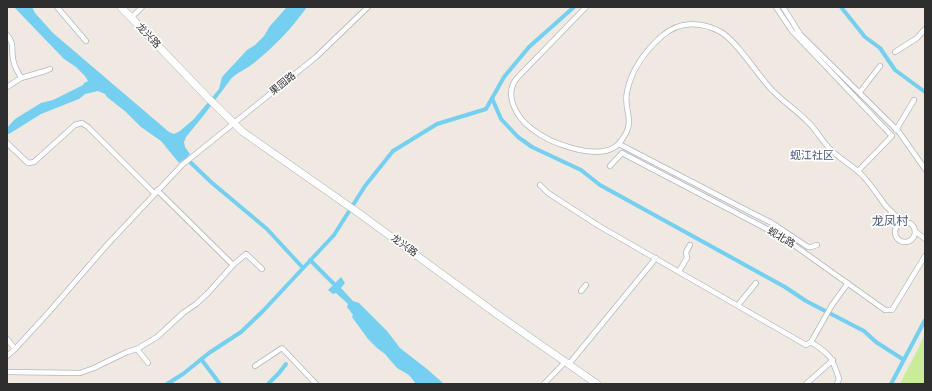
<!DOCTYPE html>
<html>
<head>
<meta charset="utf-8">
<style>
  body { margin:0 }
  #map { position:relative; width:932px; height:391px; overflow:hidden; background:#efe9e1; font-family:"Varela Round",sans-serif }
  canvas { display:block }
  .frame { position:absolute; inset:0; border:8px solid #2e2e2e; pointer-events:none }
</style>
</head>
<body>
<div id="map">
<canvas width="932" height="391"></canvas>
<div class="frame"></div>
</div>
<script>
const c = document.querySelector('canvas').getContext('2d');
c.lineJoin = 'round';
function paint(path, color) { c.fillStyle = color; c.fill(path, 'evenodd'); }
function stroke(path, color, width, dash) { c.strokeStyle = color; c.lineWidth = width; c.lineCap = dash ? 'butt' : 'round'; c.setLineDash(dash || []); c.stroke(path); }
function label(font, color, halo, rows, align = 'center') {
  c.font = font + ' "Varela Round","Noto Sans SC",sans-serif'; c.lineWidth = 3.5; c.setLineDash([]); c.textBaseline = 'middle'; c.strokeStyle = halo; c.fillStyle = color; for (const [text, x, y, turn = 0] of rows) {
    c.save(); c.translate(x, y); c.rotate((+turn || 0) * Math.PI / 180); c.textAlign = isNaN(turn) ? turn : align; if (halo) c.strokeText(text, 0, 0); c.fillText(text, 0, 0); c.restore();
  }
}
const pitch = new Path2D(`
  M925 333V384H900L919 347Z`);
const water = new Path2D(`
  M14 7H32L35 13 53 33 169 132 174 134 180 131 194 119 219 89 222 77 247 50 255 45 264 36 270 26 287 7H307C291 29 275 46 254 63 247 69 237 72 231 79L204 115 186 137 184 142 185 147 190 154 186 158 179 163 161 141 141 127 126 112 107 97 105 94 98 91 85 94 79 99 41 114 9 134 7 133V128L15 119 41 103 53 100 83 85 84 83 88 81 85 76 76 67 64 59Z
  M341 277 345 283 341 288 353 301 359 303 387 331 400 348 427 369 444 384H416L409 375 397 368 385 354 377 348 368 339 352 317 353 315 347 307 348 304 336 293 333 294 328 290Z`);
const canal = new Path2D(`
  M841 7 865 37 880 48 895 70 925 92
  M492 98 501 119 518 137 532 147 581 170 600 185 785 287 806 301 864 331 876 342 904 360
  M186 158 211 182 267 229 303 268
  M310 260 337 287
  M201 359 220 384
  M167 384 183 374 209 353 241 332 263 311 334 235 365 186 393 151 437 124 486 109 504 77 529 47 574 7
  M268 384 279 373 286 364
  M891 384 925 320`);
const street = new Path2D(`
  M57 7 86 41
  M586 7 517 78C503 95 517 118 532 129 549 143 595 160 615 147 618 145 621 141 623 138 636 120 623 110 627 92 631 70 646 50 662 36 679 21 701 21 721 32 735 40 754 69 765 82 777 98 793 107 807 121 816 129 821 140 830 149 839 158 851 165 861 174 870 183 877 194 885 205 890 211 897 216 901 223
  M776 7 792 31 892 136 858 171
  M783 7 800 34 899 132 925 169
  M131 18 142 7
  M7 35C16 45 10 52 14 63 15 68 19 73 21 78L7 87
  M895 52 917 38 925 29
  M21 78 45 71 50 69
  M860 92 880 66
  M896 130 914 100
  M7 143 28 163 34 162 75 125 82 123 88 127 154 193
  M619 144 750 212 772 223 808 247H811L817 245
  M610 166 622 153 784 238 885 310H892L925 256
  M540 185 548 193 599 226 806 345 811 342C831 355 832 357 839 379L837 384
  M895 232a10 10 0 1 1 20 0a10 10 0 1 1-20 0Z
  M915 231 925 239
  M233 265 246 254 262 269
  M679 271 687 258 686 252 690 245
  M581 291 586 285
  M738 305 756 283
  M7 339 15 349
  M811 342 832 305 848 283
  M137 349 148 363
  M7 356 15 349 49 312 106 246 182 165 316 57 368 7
  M569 364 656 258
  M255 366 282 348 316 384
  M7 372 80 373 94 368 127 352 137 349 157 337 183 313 196 304 208 293 233 265 157 190
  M544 384 565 362
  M806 384 833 360`);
const secondary = new Path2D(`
  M121 7 208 98 243 132 360 214 498 315 597 384`);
const streetNames = [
  ["龙兴路",148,36,46],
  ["果园路",283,84,-39],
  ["蚬北路",781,238,31],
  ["龙兴路",404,246,36]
];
const neighbourhoodNames = [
  ["蚬江社区",812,156]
];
const quarterNames = [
  ["龙凤村",890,222]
];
paint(pitch, '#c9ec9a');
paint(water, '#75cff0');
stroke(canal, '#75cff0', 4);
stroke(street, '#b4b7c1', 6);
stroke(secondary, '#b4b7c1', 8);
stroke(street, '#fff', 4.5);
stroke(secondary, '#fff', 7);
label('10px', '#2e2e2e', '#fff', streetNames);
label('11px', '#4d5680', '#fff', neighbourhoodNames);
label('12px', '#4d5680', '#fff', quarterNames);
</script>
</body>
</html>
